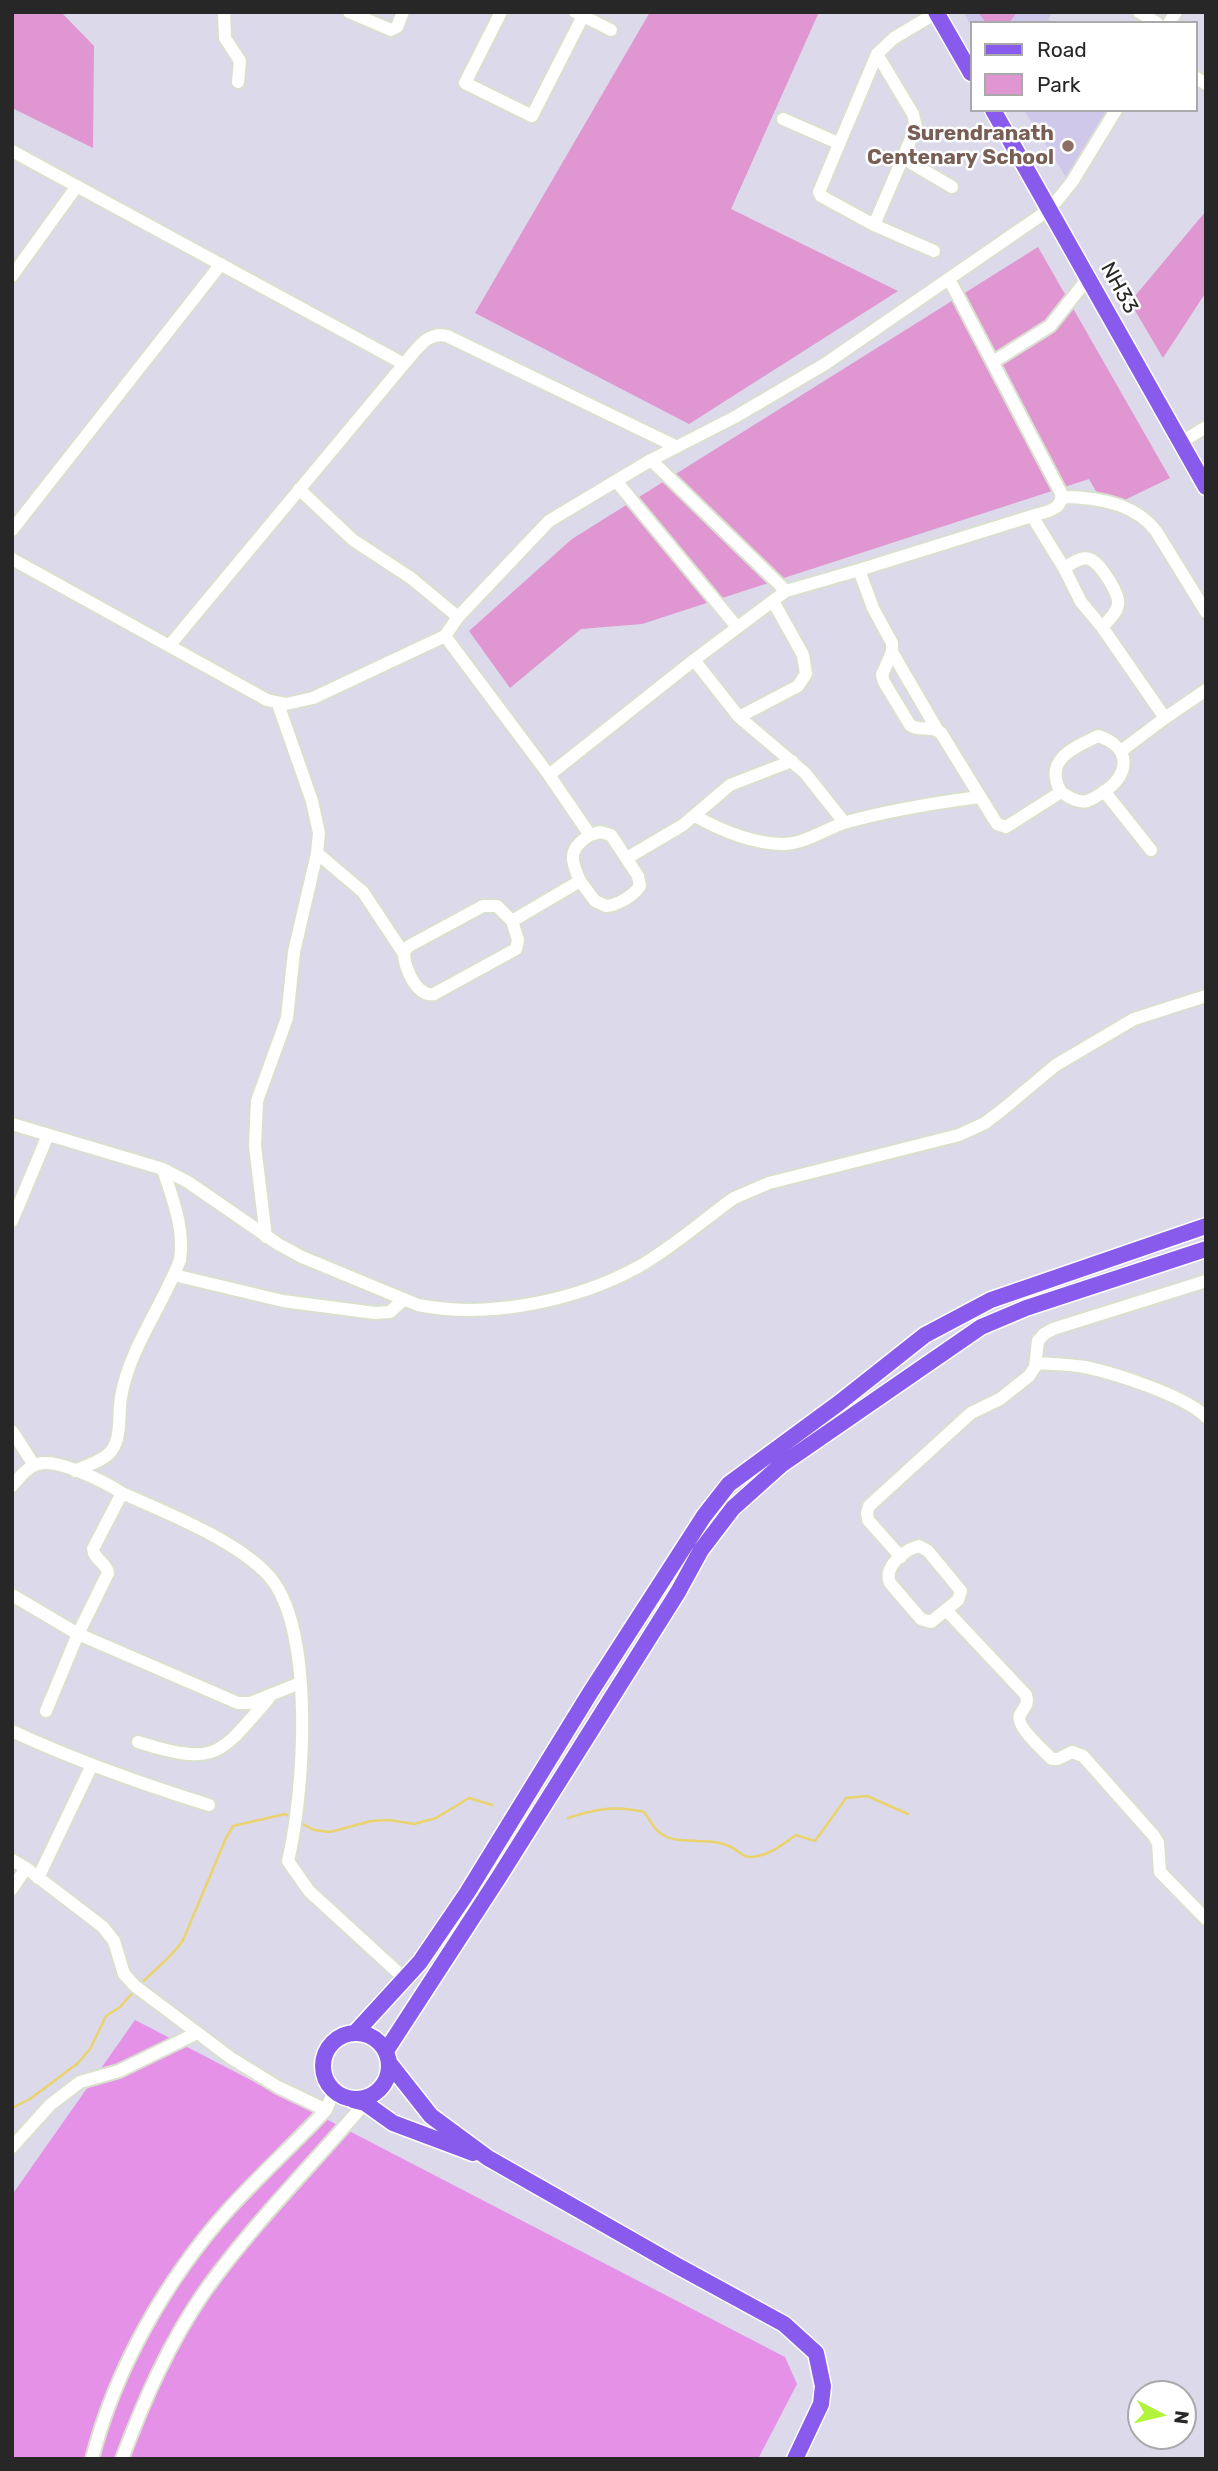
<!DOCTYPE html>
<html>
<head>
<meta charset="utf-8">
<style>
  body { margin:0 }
  #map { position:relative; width:1218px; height:2471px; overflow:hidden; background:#dbd9ea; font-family:Rubik,sans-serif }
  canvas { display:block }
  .frame { position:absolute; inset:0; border:14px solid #272727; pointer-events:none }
  .legend { position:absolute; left:970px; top:21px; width:228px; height:91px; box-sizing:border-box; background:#fff; border:2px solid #a9a9a9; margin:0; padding:9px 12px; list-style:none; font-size:21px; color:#272727 }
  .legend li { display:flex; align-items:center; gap:14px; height:35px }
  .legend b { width:35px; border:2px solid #a9a9a9 }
  .north { position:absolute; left:1127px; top:2380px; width:70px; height:70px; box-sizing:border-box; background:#fff; border:2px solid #a9a9a9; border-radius:50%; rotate:97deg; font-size:19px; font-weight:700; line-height:28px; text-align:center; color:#272727 }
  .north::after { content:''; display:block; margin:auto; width:24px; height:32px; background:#b2f43b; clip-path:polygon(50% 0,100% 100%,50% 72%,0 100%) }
</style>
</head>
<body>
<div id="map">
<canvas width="1218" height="2471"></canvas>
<div class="frame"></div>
<ul class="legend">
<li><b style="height:9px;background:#895bec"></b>Road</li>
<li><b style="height:19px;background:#e096d0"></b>Park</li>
</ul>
<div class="north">N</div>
</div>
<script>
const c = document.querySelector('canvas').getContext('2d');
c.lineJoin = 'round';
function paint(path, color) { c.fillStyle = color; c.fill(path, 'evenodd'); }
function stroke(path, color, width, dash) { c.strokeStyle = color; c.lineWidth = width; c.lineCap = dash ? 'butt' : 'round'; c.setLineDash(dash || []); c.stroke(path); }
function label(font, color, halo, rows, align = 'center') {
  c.font = font + ' Rubik,sans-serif'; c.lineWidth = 5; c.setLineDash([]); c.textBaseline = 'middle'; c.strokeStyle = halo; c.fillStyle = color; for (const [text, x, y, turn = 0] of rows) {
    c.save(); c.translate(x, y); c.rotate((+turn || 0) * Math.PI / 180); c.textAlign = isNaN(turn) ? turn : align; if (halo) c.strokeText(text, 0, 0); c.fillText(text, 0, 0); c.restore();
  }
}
const education = new Path2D(`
  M963 12H1053L1048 19 1053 23H971V25Z
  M1024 110H1111L1069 182Z`);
const green = new Path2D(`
  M12 12H61L94 46 93 148 12 108Z
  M650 12H819L731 209 898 291 689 424 475 313Z
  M978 12H1017L1009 23H986Z
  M1206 211V292L1163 358 1130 302Z
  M1038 247 1170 478 1106 509 1089 479 642 624 581 629 510 688 469 631 572 539Z`);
const pitch = new Path2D(`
  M135 2020 785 2357 797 2384 758 2459H12V2195Z`);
const stream = new Path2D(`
  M568 1818C595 1809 616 1805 644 1812 651 1821 654 1831 665 1836 682 1845 710 1837 729 1846 741 1851 742 1860 758 1856 773 1853 784 1843 796 1835L815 1841 846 1798 867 1796 908 1814
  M301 1823 314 1830 330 1832 371 1821 389 1820 414 1824 436 1818 469 1798 492 1805
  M140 1985C155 1968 171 1959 183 1940L226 1838 233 1826 285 1814 292 1818
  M12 2108 30 2099 78 2063 90 2049 106 2016 120 2007 135 1990`);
const minor = new Path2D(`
  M224 12 225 38 240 61 238 82
  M349 12 391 30 397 27 403 12
  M501 12 465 83 532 116 583 16
  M575 12 611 30
  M1139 12 1157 23
  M1169 23 1176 12
  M1195 77 1206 84
  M783 119 838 143
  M12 151 404 364C416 351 426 331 447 336L677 447
  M903 158 952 187
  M874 225 916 127 913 114 877 54
  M934 251 874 225 821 196 819 192 877 54 894 38 936 13
  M12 276 77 186
  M949 279 1061 493C1064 510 1045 512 1032 516
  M993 362 1050 326 1089 277
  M1180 443 1206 427
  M651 460 786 591 859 570 873 608 892 643V652L882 675 884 682 910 725C920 732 931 725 941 733L997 824 1006 827 1061 792C1043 760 1073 748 1098 736 1132 747 1131 775 1102 793 1098 795 1092 800 1087 801 1077 803 1069 797 1061 792
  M616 481 737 627
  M299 489 353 540 411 578 458 617
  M1062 497C1095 497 1135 503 1156 531L1206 612
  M12 530 221 264
  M12 559 267 700 286 704 313 698 445 636 458 617 549 521 651 460 735 417 825 364 1050 209 1072 182 1116 110
  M859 570 1032 516 1064 568
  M1102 627C1108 621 1117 613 1118 604 1120 594 1099 561 1089 559 1081 556 1071 564 1064 568L1081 602 1102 627 1165 718 1121 751
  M445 636 549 775 590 835C568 849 570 859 580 881L512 921 497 906H483L409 946 404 952C404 967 416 997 434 994L516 949 518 940 512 921
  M169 646 404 364
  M892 652 938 731
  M694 660 739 717 805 773 844 822
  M739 717 798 686 806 674 803 655 773 601
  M1165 718 1206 690
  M549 775 694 660 786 591
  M1104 791 1151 850
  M695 816C722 831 751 843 781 844 804 845 826 828 847 822 890 810 934 803 979 797
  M317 853 363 892 404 954
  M627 858 683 825 730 785 792 761
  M580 881 595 901 606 906C618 905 633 896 640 886L638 876 611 835 600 832 590 835
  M12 1124 163 1169 188 1182 278 1244 302 1257 418 1305C488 1319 576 1301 638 1267 672 1248 703 1220 734 1198L769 1183 959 1135 985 1123 1002 1110 1056 1065 1134 1019 1206 996
  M12 1221 48 1135
  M266 1237 255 1146 257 1101 287 1018 294 952 317 853 319 833 312 801 278 704
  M174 1275 283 1301 375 1313 390 1312 404 1299
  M1036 1363C1052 1364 1069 1364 1085 1367 1114 1373 1186 1396 1206 1417
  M12 1431 34 1465
  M75 1471C86 1465 105 1461 112 1450 122 1435 118 1414 121 1397 130 1347 162 1307 180 1260 185 1228 172 1198 163 1169
  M12 1486C19 1478 27 1467 38 1464 58 1458 105 1482 122 1493 167 1513 236 1540 269 1576 316 1630 304 1795 288 1861L309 1891 404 1978
  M919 1546 928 1551 961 1591 958 1600 931 1622 921 1619 890 1583C883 1567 904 1550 919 1546Z
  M901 1557 868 1520 867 1513 869 1506 971 1413 1000 1399 1029 1376 1035 1367 1038 1341 1044 1334 1053 1329 1206 1281
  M12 1595 78 1634 238 1703H250L300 1683
  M947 1611 1026 1695C1029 1705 1024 1707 1020 1715 1015 1726 1044 1751 1052 1759H1058L1072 1752 1083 1756 1154 1836 1158 1843 1160 1872 1206 1919
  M46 1711 78 1634 108 1573C107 1563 94 1560 93 1549L122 1493
  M12 1731C76 1761 142 1784 209 1805
  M138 1742C216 1766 218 1757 269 1698
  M12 1860 26 1868 103 1927 114 1941 124 1974 135 1986 231 2058 278 2087 326 2110
  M38 1878 92 1765
  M12 1889 26 1868
  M12 2147 50 2105 80 2082 119 2071 197 2033
  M92 2459C115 2369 167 2278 229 2209 260 2175 294 2144 326 2110L334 2091
  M122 2459C144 2400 169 2343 205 2291 253 2224 311 2166 365 2103`);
const major = new Path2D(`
  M936 12 971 73
  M993 110 1206 487
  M355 2033 420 1962 467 1893 590 1693 704 1516 729 1484 839 1403 925 1335 991 1300 1206 1226
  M323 2066a33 33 0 1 1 66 0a33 33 0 1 1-66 0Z
  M386 2051 499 1877 678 1592 701 1550 733 1508 781 1465 981 1327 1026 1308 1206 1249
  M390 2064 431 2116 488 2158 674 2264 784 2324 816 2353 823 2386 821 2404 795 2459
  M353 2100 365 2103 393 2123 473 2153`);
const markers = [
  [1068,146,7,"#8d6e63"]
];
const educationNames = [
  ["Surendranath",1054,134],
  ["Centenary School",1054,158]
];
const streetNames = [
  ["NH33",1119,288,61]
];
paint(education, '#d0c8eb');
paint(green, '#e096d0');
paint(pitch, '#e491e7');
stroke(stream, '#ead36d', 2.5);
stroke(minor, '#dae0ce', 16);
stroke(major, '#fff', 19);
stroke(minor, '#fff', 12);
stroke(major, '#895bec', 16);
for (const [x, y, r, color] of markers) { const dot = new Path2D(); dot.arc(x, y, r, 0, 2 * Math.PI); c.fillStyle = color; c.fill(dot); stroke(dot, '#fff', 2.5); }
label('bold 21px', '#785e54', '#fff', educationNames, 'right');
label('21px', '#272727', '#fff', streetNames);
</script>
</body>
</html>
